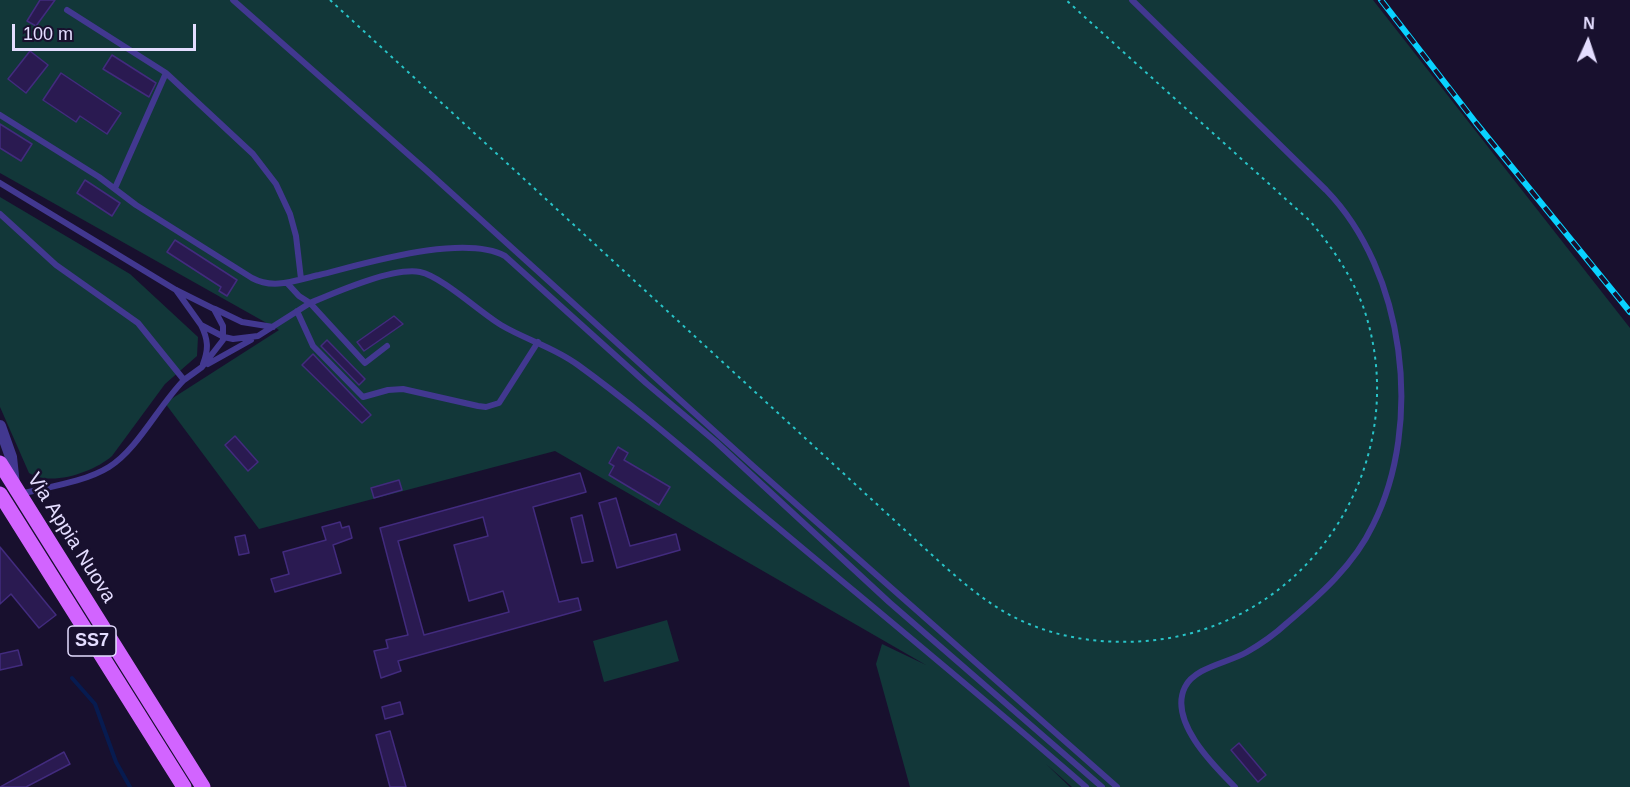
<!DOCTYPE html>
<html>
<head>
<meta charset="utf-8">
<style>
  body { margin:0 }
  #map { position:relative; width:1630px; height:787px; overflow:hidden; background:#18102e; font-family:Helvetica,sans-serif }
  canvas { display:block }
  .north { position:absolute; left:1558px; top:12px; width:60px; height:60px; -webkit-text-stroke:4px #18102e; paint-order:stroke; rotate:3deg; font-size:16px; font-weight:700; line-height:24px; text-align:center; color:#e4ddff }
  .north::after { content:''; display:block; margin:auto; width:21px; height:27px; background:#e4ddff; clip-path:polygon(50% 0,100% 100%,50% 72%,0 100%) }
  .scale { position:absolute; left:12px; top:24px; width:184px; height:27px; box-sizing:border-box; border:3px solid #e4ddff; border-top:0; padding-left:8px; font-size:18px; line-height:21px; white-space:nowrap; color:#e4ddff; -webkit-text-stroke:4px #18102e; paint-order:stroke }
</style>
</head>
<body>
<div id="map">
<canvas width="1630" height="787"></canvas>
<div class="north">N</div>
<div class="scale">100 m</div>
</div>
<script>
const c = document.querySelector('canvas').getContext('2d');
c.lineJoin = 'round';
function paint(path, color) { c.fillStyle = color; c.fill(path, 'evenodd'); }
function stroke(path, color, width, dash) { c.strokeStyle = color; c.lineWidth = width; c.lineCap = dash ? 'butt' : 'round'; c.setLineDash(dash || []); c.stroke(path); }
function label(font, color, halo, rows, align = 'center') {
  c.font = font + ' Helvetica,sans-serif'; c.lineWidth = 5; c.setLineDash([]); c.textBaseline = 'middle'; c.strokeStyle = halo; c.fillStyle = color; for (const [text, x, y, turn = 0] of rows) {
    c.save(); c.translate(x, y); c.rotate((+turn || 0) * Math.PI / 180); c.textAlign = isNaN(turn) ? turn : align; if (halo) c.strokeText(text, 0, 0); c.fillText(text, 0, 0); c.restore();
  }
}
const green = new Path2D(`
  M0 0H1373L1630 328V787H1072L1046 764 1070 787H910L876 664 882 644 926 665 555 451 259 529 165 403 279 330 0 173Z
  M0 197 130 274 198 337 197 356 165 384 112 456C94 472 51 487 29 473L0 407Z
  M667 620 679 661 604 682 593 641Z`);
const stream = new Path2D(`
  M72 678 95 704 116 762 130 787`);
const building = new Path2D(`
  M40 0H55L36 26 27 21Z
  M30 51 48 65 26 93 8 79Z
  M112 55 156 83 149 97 103 69Z
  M61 73 121 113 107 134 80 116 76 122 43 100Z
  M0 124 32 144 21 161 0 148Z
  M85 180 120 203 112 216 77 193Z
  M175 240 237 280 227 296 219 291 221 287 167 252Z
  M394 316 403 324 364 351 357 342Z
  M327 340 365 379 359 385 321 346Z
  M313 354 371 415 362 423 302 365Z
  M235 436 258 462 248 471 225 445Z
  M618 447 628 453 624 460 670 487 659 505 609 475 614 466 609 463Z
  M580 473 586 492 533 507 559 602 578 598 581 610 398 661 401 671 381 678 374 651 388 648 386 640 408 635 380 528ZM483 517 488 536 454 545 469 601 503 591 509 612 424 635 398 541Z
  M399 480 402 490 374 498 371 488Z
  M616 498 630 546 676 534 680 550 617 568 599 503Z
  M582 515 593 561 582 563 571 518Z
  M340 522 342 528 349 526 352 538 333 545 341 573 275 592 271 579 289 574 283 552 326 540 322 527Z
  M245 535 249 553 239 555 235 537Z
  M0 547 56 615 39 628 11 594 0 604Z
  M18 650 22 665 0 670V654Z
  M400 702 403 714 385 719 382 707Z
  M390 731 406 787H390L376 735Z
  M1239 743 1266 775 1258 782 1231 750Z
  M64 752 70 764 26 787H0Z`);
const path = new Path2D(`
  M330 0 920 544C953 574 987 607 1029 624 1065 639 1105 644 1145 641 1307 629 1416 464 1364 309 1352 276 1332 247 1310 221L1066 0`);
const service = new Path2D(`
  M233 0 426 170 753 466 1117 787
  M1132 0 1326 190C1405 271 1424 424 1373 525 1354 565 1320 595 1287 623 1275 634 1261 644 1247 652 1228 663 1195 667 1185 687 1168 721 1214 766 1235 787
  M67 10 166 73 253 154 276 184 290 214 296 236 301 279
  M0 115 99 177 136 205 252 278C274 290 296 280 319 275 364 264 463 233 505 256L646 383 716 442 889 602 1102 787
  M0 183 176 290 214 309 223 326V340L202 367 184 380
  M115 188 166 73
  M0 214 56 265 138 323 184 380C159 405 138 449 109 467 85 482 48 487 20 494
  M287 283 299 296 310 303C336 292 393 267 420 272 441 276 481 313 501 325 526 340 554 347 578 365 647 415 710 472 776 526 880 613 984 698 1086 787
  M176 290 201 325 224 337 233 339 258 336 310 303 365 363 387 346
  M215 309 242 322 273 327
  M297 311 313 346 363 397 388 390 403 389 478 406 486 407 499 403 538 342
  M201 325C208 339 209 349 203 364
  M208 364 251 340`);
const minor = new Path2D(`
  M0 426 11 457 14 485`);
const primary = new Path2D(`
  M0 463 203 787
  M0 494 184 787`);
const rail = new Path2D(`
  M1381 0 1476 123 1630 312`);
const shields = [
  [92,641,48]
];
const shieldNames = [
  ["SS7",92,641]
];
const streetNames = [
  ["Via Appia Nuova",71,538,58]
];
paint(green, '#123739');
stroke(stream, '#071b50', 4);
paint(building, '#2a1a51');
stroke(building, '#422b7e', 1.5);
stroke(path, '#28c4c8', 2, [3, 4.5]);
stroke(service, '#423890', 6);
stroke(minor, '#423890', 12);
stroke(primary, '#d264ff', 15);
stroke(rail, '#09d2ff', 6);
stroke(rail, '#18102e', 4, [11]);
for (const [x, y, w] of shields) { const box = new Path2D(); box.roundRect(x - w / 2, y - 15, w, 30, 4.5); c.fillStyle = '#18102e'; c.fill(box); stroke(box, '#e4ddff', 1.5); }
label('bold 18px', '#e4ddff', null, shieldNames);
label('20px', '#e4ddff', '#18102e', streetNames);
</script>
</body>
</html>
